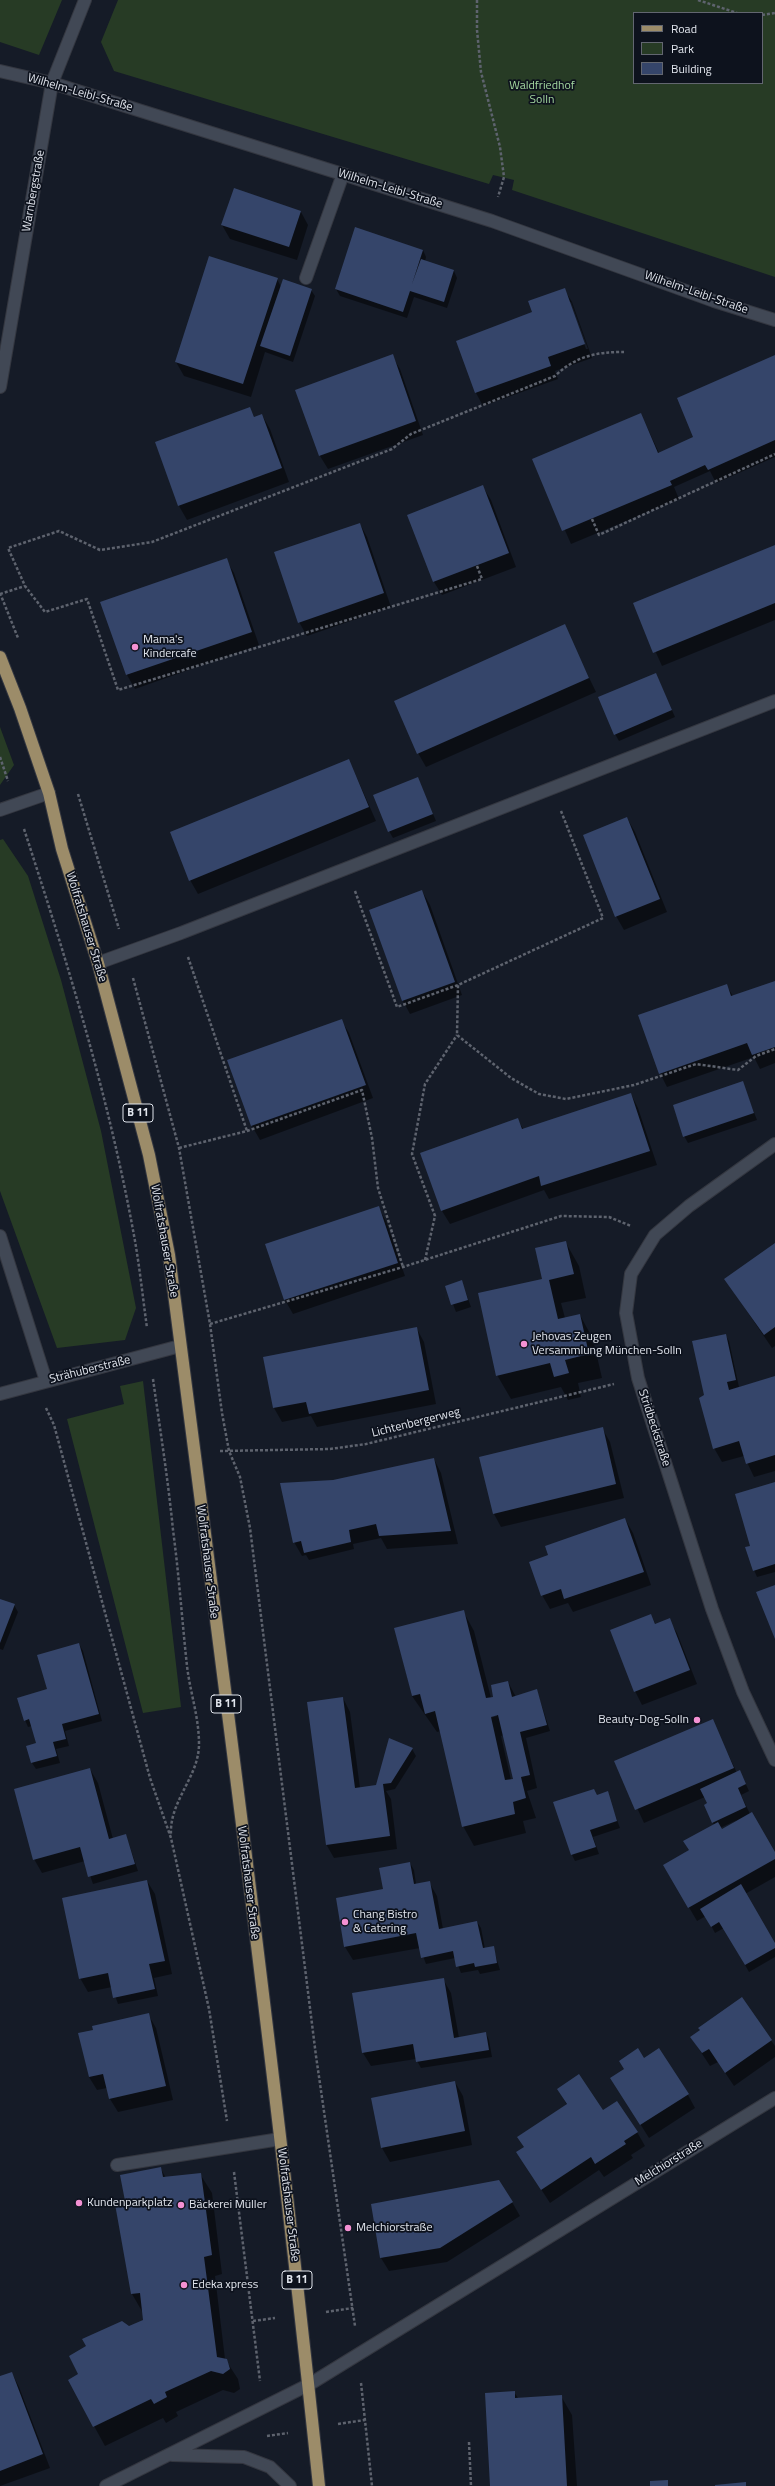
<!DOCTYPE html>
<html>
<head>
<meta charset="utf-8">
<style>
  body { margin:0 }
  #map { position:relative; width:775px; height:2486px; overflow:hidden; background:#151b27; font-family:"Titillium Web",sans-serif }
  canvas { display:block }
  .legend { position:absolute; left:633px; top:12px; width:130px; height:72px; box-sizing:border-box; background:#0d121d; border:1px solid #626670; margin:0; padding:5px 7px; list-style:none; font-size:12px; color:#e1e5ed }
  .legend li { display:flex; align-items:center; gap:8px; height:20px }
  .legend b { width:20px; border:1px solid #626670 }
</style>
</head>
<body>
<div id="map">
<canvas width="775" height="2486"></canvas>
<ul class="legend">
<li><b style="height:5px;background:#9c8c69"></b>Road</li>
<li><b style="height:11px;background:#273b25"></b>Park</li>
<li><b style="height:11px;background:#35456a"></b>Building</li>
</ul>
</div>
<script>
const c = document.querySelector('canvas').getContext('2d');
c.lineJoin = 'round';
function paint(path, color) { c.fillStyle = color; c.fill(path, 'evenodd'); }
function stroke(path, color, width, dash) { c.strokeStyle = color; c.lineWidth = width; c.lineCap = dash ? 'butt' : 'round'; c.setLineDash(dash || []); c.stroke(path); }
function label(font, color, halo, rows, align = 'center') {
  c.font = font + ' "Titillium Web",sans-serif'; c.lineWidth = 3.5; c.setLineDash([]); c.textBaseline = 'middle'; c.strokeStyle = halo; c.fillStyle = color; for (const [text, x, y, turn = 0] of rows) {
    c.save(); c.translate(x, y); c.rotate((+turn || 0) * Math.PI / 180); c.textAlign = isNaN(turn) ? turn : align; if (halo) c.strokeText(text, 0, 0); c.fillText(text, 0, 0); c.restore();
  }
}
const green = new Path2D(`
  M0 0H62L39 55 0 42Z
  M118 0H775V277L512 190 514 180 493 175 489 184 114 71 101 42ZM634 13H762V83H634Z
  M0 727 14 765 0 785Z
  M3 839 28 876 61 980 101 1131 136 1308 125 1340 57 1348 0 1191V840Z
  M143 1381 181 1707 143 1713 67 1419 124 1404 120 1386Z`);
const shadow = new Path2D(`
  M301 212 308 225 297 260 230 239 222 225Z
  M423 250 426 257 425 262 454 271 457 278 447 308 414 297 407 318 340 296 336 289Z
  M277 279 281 287 311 290 315 296 293 362 265 352 251 397 184 376 176 362Z
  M564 289 572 302 592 358 555 371 558 379 483 406 476 393 533 313ZM569 302H571L588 349H586Z
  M392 356 400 369 423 435 328 469 320 456 296 390Z
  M775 357V457L716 483 710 471 674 487 679 499 571 544 534 460 641 414 659 453 693 438Z
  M249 408 255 418 262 415 270 429 289 482 187 520 179 506 156 443Z
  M483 487 491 500 516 567 442 595 434 582 408 515Z
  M360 524 367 537 391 607 307 636 299 622Z
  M775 546V620L662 666 634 604Z
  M226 560 234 573 259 645 135 689 127 675 102 603Z
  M564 626 596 692 426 767 418 753Z
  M656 674 675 717 619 741 615 734Z
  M349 760 376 821 198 894 190 880Z
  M418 778 436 821 393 838 389 831Z
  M627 818 635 832 667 912 624 930 616 916Z
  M422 891 430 905 462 995 410 1014 403 1001Z
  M775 982V1063L760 1069 754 1057 667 1087 660 1073 726 985 733 996Z
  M341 1020 349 1033 373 1098 260 1140 252 1126 228 1061Z
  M742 1082 757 1120 688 1143 684 1136Z
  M631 1094 638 1108 657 1165 549 1199 544 1190 450 1224 442 1211 517 1119 524 1130Z
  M378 1207 386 1221 405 1276 293 1314 285 1300 267 1245Z
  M566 1243 579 1266 586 1298 561 1303 565 1318 580 1315 593 1339 602 1378 578 1383 581 1397 568 1400 561 1387 511 1399 497 1375 543 1279Z
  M775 1244V1346L772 1348 725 1279Z
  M462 1282 471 1307 456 1312 446 1286Z
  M417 1329 424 1342 436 1404 317 1427 311 1416 282 1422 274 1408 265 1358Z
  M725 1335 729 1341 739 1387 775 1377V1471L754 1477 744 1456 722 1462 714 1448Z
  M602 1428 610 1442 624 1498 501 1527 494 1514Z
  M434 1459 441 1473 458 1544 387 1549 381 1538 353 1544 354 1549 309 1560 306 1555 302 1556 294 1542 333 1481Z
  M775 1483V1572L757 1577 754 1570 752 1546Z
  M625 1519 633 1533 651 1585 573 1612 568 1603 550 1609 542 1595 549 1555Z
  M0 1600 14 1605 18 1612 3 1650 0 1649Z
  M463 1611 474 1631 491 1698 495 1697 508 1682 516 1697 537 1691 550 1731 526 1738 537 1788 527 1791 536 1818 523 1821 526 1833 474 1846 463 1826 441 1731 437 1732 412 1696 395 1629ZM497 1714V1716L486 1719ZM504 1735 514 1780H511L501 1736Z
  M651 1615 656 1625 669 1620 677 1633 697 1684 642 1705 635 1691Z
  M79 1644 83 1651 102 1721 65 1731 69 1746 56 1749 60 1763 36 1769 32 1763 37 1744 32 1726 28 1727 25 1720 48 1690Z
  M343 1698 350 1712 360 1788 378 1786 390 1739 412 1749 416 1756 395 1789 386 1791 391 1799 397 1849 334 1858 326 1844Z
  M712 1720 737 1773 743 1778 749 1791 741 1795 750 1814 775 1854V1877L745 1894 775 1945V1957L749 1972 724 1928 715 1933 706 1916 697 1921 664 1865 690 1850 714 1825 705 1805 708 1803 705 1797 644 1823 616 1762ZM737 1820 722 1830 720 1828Z
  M90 1769 98 1783 113 1839 126 1835 138 1871 93 1884 85 1861 42 1873 34 1859Z
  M607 1793 620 1828 593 1837 599 1854 575 1861 572 1855 597 1796Z
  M410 1863 414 1870 416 1884 429 1882 437 1896 443 1929 477 1922 481 1928 485 1949 493 1947 500 1970 480 1974 478 1970 461 1973 455 1958 426 1964 420 1948 353 1960 345 1947 337 1899 385 1890Z
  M147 1881 155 1894 172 1974 154 1978 158 1996 118 2004 112 1987 88 1992 80 1978Z
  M443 1979 451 1993 459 2038 486 2033 489 2040 492 2057 421 2068 416 2059 371 2066 363 2053Z
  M742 1998 775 2046V2057L734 2086 718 2062 710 2066 691 2037Z
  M148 2014 156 2028 173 2100 118 2112 110 2099 107 2088 97 2090 89 2077Z
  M455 2082 463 2096 472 2145 390 2162 382 2148 373 2099Z
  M558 2089 603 2111 637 2132 645 2146 631 2155 633 2158 604 2177 599 2170 550 2203 526 2166 525 2147 567 2105Z
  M620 2092 688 2095 695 2108 649 2138Z
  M161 2169 166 2178 200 2174 212 2193 222 2274 215 2276 225 2359 238 2379 240 2389 234 2393 223 2390 176 2412 178 2416 166 2423 163 2418 105 2446 94 2426 80 2374 128 2327 144 2320 143 2313 132 2294 116 2205 126 2202Z
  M512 2202 520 2216 447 2262 389 2271 381 2258Z
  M12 2373 19 2387 50 2468 0 2486V2378Z
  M514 2392 518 2398 561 2396 572 2415 577 2486H492Z`);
const building = new Path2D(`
  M234 188 301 211 289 247 221 225Z
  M355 227 423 250 412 284 421 259 454 270 444 302 410 291 403 312 335 289Z
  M209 256 278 278 243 384 175 362Z
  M283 279 312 289 290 356 260 346Z
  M565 288 585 344 548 357 551 366 475 393 456 341 532 312 528 301Z
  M393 354 416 421 319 456 295 390Z
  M775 355V440L708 470 705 465 670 481 672 485 562 531 532 459 641 413 658 453 693 437 677 398Z
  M250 407 254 417 262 414 282 468 178 506 155 442Z
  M483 485 509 553 433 582 407 515Z
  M360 523 384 593 298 623 274 552Z
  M775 545V603L653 653 633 603Z
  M227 558 252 632 126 675 100 602Z
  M565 624 589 678 417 754 394 701Z
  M656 673 672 710 614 735 598 697Z
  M349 759 369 807 189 881 170 832Z
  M418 777 433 814 388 832 373 795Z
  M627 817 660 899 615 917 583 835Z
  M422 890 455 982 402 1001 369 910Z
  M775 981V1047L752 1055 747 1043 659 1074 638 1015 727 984 731 996Z
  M342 1019 366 1085 251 1126 227 1060Z
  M743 1081 754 1113 683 1137 673 1105Z
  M631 1093 650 1151 541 1186 539 1176 441 1211 420 1153 518 1118 522 1129Z
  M379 1206 398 1263 284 1300 265 1244Z
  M566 1241 574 1274 549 1280 558 1319 580 1314 589 1354 565 1360 569 1373 554 1377 550 1363 496 1376 478 1293 542 1279 535 1248Z
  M775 1243V1327L764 1335 724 1279Z
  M462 1280 468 1300 451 1305 445 1286Z
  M417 1327 429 1390 309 1414 306 1402 273 1408 263 1357Z
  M726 1334 736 1380 727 1382 729 1390 775 1376V1455L746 1464 739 1441 713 1449 699 1398 704 1395 692 1341Z
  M603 1427 616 1484 493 1514 479 1457Z
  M434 1458 451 1531 379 1536 376 1524 349 1530 351 1542 304 1553 301 1541 293 1543 280 1483 333 1480Z
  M775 1482V1564L753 1571 745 1547 750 1546 735 1494Z
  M625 1518 644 1572 564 1599 561 1589 541 1596 529 1562 548 1555 545 1546Z
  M775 1585V1639L756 1592Z
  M0 1599 15 1604 0 1643Z
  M464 1610 486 1698 493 1697 491 1685 508 1681 512 1697 537 1689 547 1725 520 1732 530 1775 521 1777 526 1798 513 1802 515 1814 462 1827 435 1711 425 1714 420 1694 412 1696 394 1628ZM498 1715 513 1779 505 1780 491 1717Z
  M651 1614 655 1624 670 1618 690 1670 634 1692 610 1630Z
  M79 1643 99 1714 62 1724 66 1739 53 1742 57 1756 31 1763 26 1746 36 1743 29 1719 24 1721 17 1698 47 1689 37 1655Z
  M343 1697 355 1788 376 1785 389 1738 413 1748 391 1783 383 1784 390 1836 326 1845 307 1702Z
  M713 1719 734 1768 635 1810 614 1761Z
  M90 1768 109 1839 126 1834 135 1864 88 1877 80 1847 33 1860 14 1789Z
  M740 1770 746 1784 738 1788 746 1807 712 1823 704 1805 707 1803 700 1789Z
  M594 1789 597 1795 608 1791 617 1821 590 1830 596 1847 571 1855 553 1802Z
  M752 1812 775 1852V1859L688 1908 663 1865 689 1850 683 1841 718 1822 722 1829Z
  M410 1862 414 1884 430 1881 439 1929 477 1921 483 1948 494 1946 497 1963 475 1967 474 1963 456 1967 453 1951 421 1958 416 1933 344 1947 336 1898 383 1889 379 1868Z
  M147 1880 165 1961 149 1964 155 1989 113 1998 108 1973 79 1979 62 1898Z
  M741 1884 775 1943V1948L745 1965 719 1922 711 1927 700 1909Z
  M444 1978 454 2038 486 2032 489 2050 416 2062 413 2044 362 2053 352 1993Z
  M742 1997 772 2040 725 2073 709 2049 702 2053 690 2037 700 2030 698 2028Z
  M149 2013 166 2086 109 2099 103 2074 89 2077 78 2033 93 2030 92 2026Z
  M638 2048 644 2058 659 2048 689 2094 640 2125 610 2078 624 2069 619 2061Z
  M579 2074 603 2110 617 2101 638 2132 624 2141 626 2144 595 2164 591 2157 541 2190 516 2152 524 2147 517 2137 567 2104 557 2089Z
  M455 2081 465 2131 381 2148 371 2098Z
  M161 2167 163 2177 201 2173 212 2255 204 2257 217 2357 227 2359 230 2369 223 2374 211 2371 165 2392 167 2397 154 2404 151 2399 93 2427 68 2380 78 2374 69 2356 86 2346 82 2339 122 2321 129 2326 143 2320 140 2293 131 2294 115 2204 125 2201 120 2175Z
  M499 2180 513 2202 440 2248 380 2258 371 2204Z
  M12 2372 43 2454 0 2471V2376Z
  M515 2391V2398L562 2395 567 2486H490L485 2393Z
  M668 2480V2486H650V2481Z
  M746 2482V2486H715V2485Z`);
const path = new Path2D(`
  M477 0V30L481 72 500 147 504 177 498 197
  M698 0 737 13
  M762 15 775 13
  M592 519 599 535 775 454
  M477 566 482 579 118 690 87 599 45 612 25 586 8 548 59 531 100 550 152 542 392 449 411 434 555 376C576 356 596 352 624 352
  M0 593 18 638
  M0 594 25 586
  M0 757 8 781
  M78 794 119 929
  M561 811 603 918 458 985 457 1035 511 1078 539 1094 566 1099 634 1085 696 1064 738 1070 756 1056 775 1049
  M24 829C68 964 110 1101 135 1241 140 1270 143 1299 147 1328
  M355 891 397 1007 458 985
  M188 957 247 1131
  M133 978 179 1148 210 1324 222 1413 229 1451 240 1477 250 1528 316 2056 355 2326
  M179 1148 247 1131 362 1090 372 1138 378 1188 403 1267
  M425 1260 435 1216 412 1154 425 1084 457 1035
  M210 1324 403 1267 561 1216 609 1217 631 1226
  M153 1379C160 1429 168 1479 173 1530 179 1575 182 1620 187 1666 190 1692 199 1717 199 1744 199 1777 169 1801 171 1835
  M46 1408 54 1425 150 1778 171 1838 209 2009 227 2121
  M220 1451 330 1449 366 1444 614 1384
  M234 2172 260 2381
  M326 2312 353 2308
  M253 2321 275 2318
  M361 2383 372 2486
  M338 2424 365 2420
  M267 2436 288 2433
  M469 2442 471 2486`);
const lane = new Path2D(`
  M306 278 343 174
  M98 963 181 933 775 701
  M0 1236 46 1381
  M117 2165 280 2139`);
const street = new Path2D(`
  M0 71 52 83 492 221 714 301 775 320
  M0 387 52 83 85 0
  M0 810 49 793
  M775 1144 689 1206 655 1235 631 1274 626 1313 638 1378 712 1609 743 1692 775 1760
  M0 1394 180 1346
  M172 2455 244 2457 270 2467 290 2486
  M106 2486 310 2384 775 2098`);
const primary = new Path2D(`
  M0 657 20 708 49 793 62 849 98 963 149 1155 169 1255C222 1665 276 2075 319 2486`);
const markers = [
  [135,647,4,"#f491d3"],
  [524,1344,4,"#f491d3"],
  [697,1720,4,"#f491d3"],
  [345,1922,4,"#f491d3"],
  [79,2203,4,"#f491d3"],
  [181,2205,4,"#f491d3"],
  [348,2228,4,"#f491d3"],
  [184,2285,4,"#f491d3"]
];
const shields = [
  [138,1113,30],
  [226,1704,30],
  [297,2280,30]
];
const shieldNames = [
  ["B 11",138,1113],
  ["B 11",226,1704],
  ["B 11",297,2280]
];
const parkNames = [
  ["Waldfriedhof",542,86],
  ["Solln",542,100]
];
const streetNames = [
  ["Wilhelm-Leibl-Straße",80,93,16],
  ["Wilhelm-Leibl-Straße",390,189,17],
  ["Warnbergstraße",34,191,-80],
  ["Wilhelm-Leibl-Straße",696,293,19],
  ["Wolfratshauser Straße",86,927,73],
  ["Wolfratshauser Straße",164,1241,80],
  ["Strähuberstraße",90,1370,-14],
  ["Lichtenbergerweg",416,1423,-14],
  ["Stridbeckstraße",654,1428,72],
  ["Wolfratshauser Straße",207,1562,83],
  ["Wolfratshauser Straße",248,1883,83],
  ["Melchiorstraße",669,2163,-32],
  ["Wolfratshauser Straße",288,2205,83]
];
const poiNames = [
  ["Mama's",143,640],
  ["Kindercafe",143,654],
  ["Jehovas Zeugen",532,1337],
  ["Versammlung München-Solln",532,1351],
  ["Beauty-Dog-Solln",689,1720,"right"],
  ["Chang Bistro",353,1915],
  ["& Catering",353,1929],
  ["Kundenparkplatz",87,2203],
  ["Bäckerei Müller",189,2205],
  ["Melchiorstraße",356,2228],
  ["Edeka xpress",192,2285]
];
paint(green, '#273b25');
paint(shadow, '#0007');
paint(building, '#35456a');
stroke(lane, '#343740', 14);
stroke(street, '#343740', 14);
stroke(primary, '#343740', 14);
stroke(path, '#5e636e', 2.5, [3, 2]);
stroke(lane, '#414855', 12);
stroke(street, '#414855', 12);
stroke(primary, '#9c8c69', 12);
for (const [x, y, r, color] of markers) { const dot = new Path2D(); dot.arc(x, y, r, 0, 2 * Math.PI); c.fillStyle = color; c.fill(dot); stroke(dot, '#0d121d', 1.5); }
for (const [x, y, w] of shields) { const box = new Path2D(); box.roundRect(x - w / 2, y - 9, w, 18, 3); c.fillStyle = '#0d121d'; c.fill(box); stroke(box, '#e1e5ed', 1); }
label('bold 11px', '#e1e5ed', null, shieldNames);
label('12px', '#a4d8a0', '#0d121d', parkNames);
label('12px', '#e1e5ed', '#0d121d', streetNames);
label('12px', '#e1e5ed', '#0d121d', poiNames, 'left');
</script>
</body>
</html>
